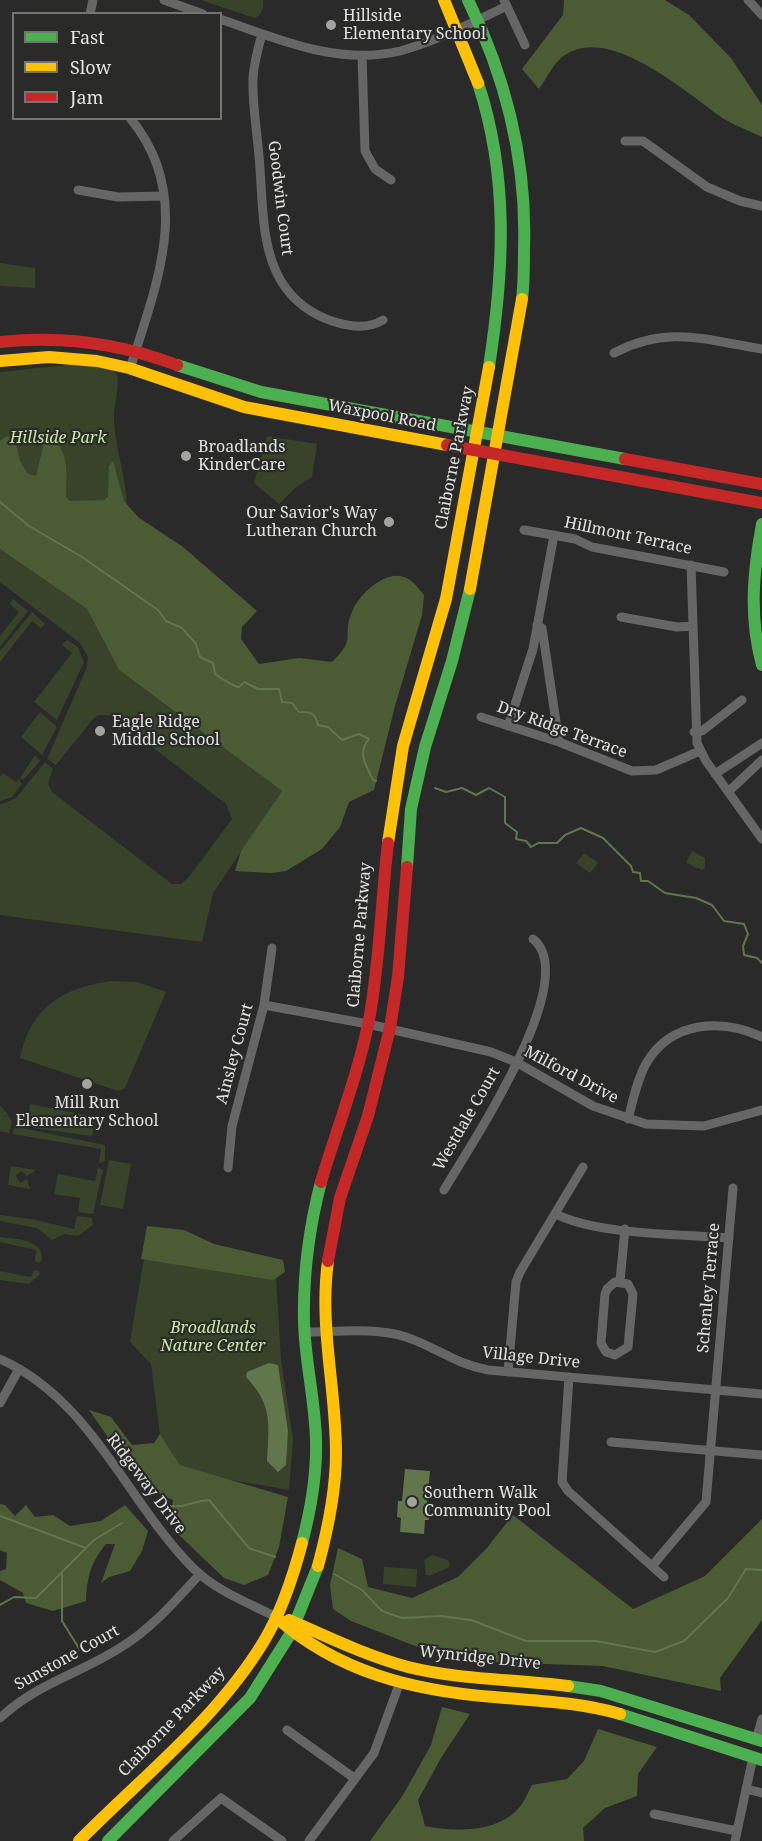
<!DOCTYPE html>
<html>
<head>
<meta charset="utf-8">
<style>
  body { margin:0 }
  #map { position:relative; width:762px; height:1841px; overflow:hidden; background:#2a2a2a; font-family:"Noto Serif",serif }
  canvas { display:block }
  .legend { position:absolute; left:12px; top:12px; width:210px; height:108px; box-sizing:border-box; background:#2a2b29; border:2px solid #747573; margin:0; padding:8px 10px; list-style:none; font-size:18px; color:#e4e5e3 }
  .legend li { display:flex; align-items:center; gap:12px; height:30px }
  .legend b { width:30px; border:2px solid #747573 }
</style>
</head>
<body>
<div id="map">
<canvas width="762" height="1841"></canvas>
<ul class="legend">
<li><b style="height:8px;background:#4caf50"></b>Fast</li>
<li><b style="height:8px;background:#ffc107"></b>Slow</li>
<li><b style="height:8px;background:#c62828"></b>Jam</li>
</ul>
</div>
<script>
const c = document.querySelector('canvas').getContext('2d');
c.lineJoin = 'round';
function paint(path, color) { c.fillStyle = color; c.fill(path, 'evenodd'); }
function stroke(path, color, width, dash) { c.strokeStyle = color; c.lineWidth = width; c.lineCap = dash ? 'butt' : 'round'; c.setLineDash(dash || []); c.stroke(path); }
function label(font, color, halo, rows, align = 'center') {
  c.font = font + ' "Noto Serif",serif'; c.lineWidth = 4.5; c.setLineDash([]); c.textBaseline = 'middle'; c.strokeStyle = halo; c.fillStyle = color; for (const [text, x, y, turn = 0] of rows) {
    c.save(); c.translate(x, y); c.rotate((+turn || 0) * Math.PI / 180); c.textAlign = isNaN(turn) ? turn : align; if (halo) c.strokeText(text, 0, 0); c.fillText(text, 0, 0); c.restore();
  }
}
const green = new Path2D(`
  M201 0H263C264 8 262 14 255 18Z
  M0 263 35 268V288L0 286Z
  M76 364 110 369 117 374C120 389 113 404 114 421 116 451 127 480 127 510L90 514 0 470V372Z
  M267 436 317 444 312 477 296 487 279 504 254 483Z
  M0 549 87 609 119 670 282 791 213 893 202 942 0 915V805L16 798 45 762 53 769 48 783 52 792 172 884H181L189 877 232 819 226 804 111 715H98L93 719 56 765 47 759 87 667 88 657 80 643 0 582Z
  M13 599 28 611 0 647V636L19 612 10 604Z
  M32 612 45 624 41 628 32 621 0 662V651Z
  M67 640 78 647 84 662 57 720 34 702 72 653 62 645Z
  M40 712 57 727 42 755 21 737Z
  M35 755 40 761 23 780 20 778Z
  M3 773 16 782 19 779 22 784 12 797 0 801V777Z
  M692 851 705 858V867L702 870 686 863Z
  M584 853 598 863 590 873 576 863Z
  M112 981 137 982 166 992 125 1088 118 1091 20 1058C30 1008 63 987 112 981Z
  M30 1104 86 1115 95 1120 92 1136 26 1127Z
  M0 1106 8 1114 3 1117 8 1115 12 1122 9 1133 0 1131Z
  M17 1127 105 1145V1161L99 1163 101 1149 13 1134 14 1128Z
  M109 1160 131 1164 123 1209 100 1205Z
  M11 1166 36 1170 27 1176 22 1171 16 1175 20 1183 27 1179 30 1189 8 1185Z
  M98 1167 103 1170 93 1214 78 1212 80 1198 54 1194 58 1174 95 1181Z
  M0 1215 31 1219 74 1229 77 1216 92 1218 93 1225 78 1236 64 1234 52 1240 37 1228 0 1221Z
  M0 1237C15 1239 44 1239 42 1260L39 1263 35 1261 36 1250 0 1242Z
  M144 1259 276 1277 281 1360 293 1440 289 1490 220 1478 180 1465 160 1434 151 1364 130 1342Z
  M34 1270 39 1271 40 1274 29 1284 0 1280V1271L31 1277Z
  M432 1555 448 1560 450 1567 429 1576 426 1575 424 1560Z
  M384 1567 417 1569 416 1587 383 1584Z`);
const forest = new Path2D(`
  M564 0H665L689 15 731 58 762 105V137C750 131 736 126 724 119 687 94 601 15 557 62 550 70 545 81 539 89L522 69 563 15Z
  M7 436 15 440 20 461 28 474 36 476 44 443 49 438C71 450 66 474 66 497L70 501 104 500 108 497 109 466 113 461 124 501 138 517 183 547 257 611 242 627 241 639 259 664 299 658 332 662C358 637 341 637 352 612 358 595 385 570 404 577 413 580 418 588 424 595L422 615 395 706 374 790 349 802 340 827 322 849 286 871 271 873 235 871 241 851 282 791 119 670 87 609 0 549V441Z
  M147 1226 184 1230 214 1244 283 1260 285 1272 273 1280 141 1259Z
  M89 1410 111 1417 132 1445 154 1443 160 1434 180 1465 288 1497 279 1547 268 1575 244 1585 224 1578 180 1536 171 1521 173 1500 142 1486Z
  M0 1504 5 1505 15 1516 26 1505 35 1517 53 1515 70 1526 101 1521 125 1505 148 1531 142 1551 130 1571 109 1577 101 1583 115 1544H106C91 1562 87 1577 86 1601L53 1611 26 1603 23 1593 0 1580V1571L6 1569 7 1553 0 1550Z
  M513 1515 633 1609 705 1576 762 1519V1620L720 1678 721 1691 603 1666 490 1662 415 1646 351 1621 333 1609 330 1585 338 1548 362 1559 368 1587 412 1598 458 1577 486 1549Z
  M442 1707 470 1714 441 1758 418 1800 425 1826C453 1832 496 1833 518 1809 524 1803 528 1792 532 1785L567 1779 584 1761 598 1729 657 1747 638 1774 637 1796 605 1808 583 1828 584 1841H370L403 1795 431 1745Z`);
const water = new Path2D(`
  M269 1363 278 1365 288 1431 286 1465 278 1472 267 1461C269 1424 273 1405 246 1377L247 1372Z
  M405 1469 430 1471 427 1503 430 1504 429 1520H425L424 1534 400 1532 401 1518 397 1517 398 1501H402Z`);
const stream = new Path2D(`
  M0 502 29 526 82 557 158 610 166 621 182 628 196 644 200 657 213 663 215 674C219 677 235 687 239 687L244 682 258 689H279L282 702 292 703 299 712C311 712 315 712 318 725L328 727 342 740 359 734 369 739C357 752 366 766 373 780L376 781
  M435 788 446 792 462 788 476 795 489 788 505 797V823L517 832 516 839 526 841 531 847 538 843H557L565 835 581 828 603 838 631 866 633 872 640 873 641 881H648L665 893 696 898 712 905 724 921 744 924 748 934 743 946 744 955 757 958 762 963
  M169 1506C188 1508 191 1501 209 1500L249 1548 275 1557
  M0 1516 86 1548
  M62 1574V1621L80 1650
  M334 1574 362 1590 382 1611 402 1618 441 1616 471 1620 526 1641H596L655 1652 684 1641 728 1598 746 1569 762 1570
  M0 1605 14 1597 36 1598 94 1540 122 1523`);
const street = new Path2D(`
  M164 0 203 14
  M504 0 525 45
  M748 0 762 15
  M90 14 93 0
  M220 19C278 39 338 66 400 51 437 41 473 22 507 6
  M262 34C258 48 254 63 253 78 252 104 257 131 259 156 263 197 260 246 281 281 294 302 312 315 335 322 352 327 368 329 383 320
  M362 55 365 151 375 169 391 180
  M130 118C195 196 156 285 130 369
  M625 141H643L707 187 740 201 762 206
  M78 190 118 197 164 196
  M614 353C668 325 705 340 762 349
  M524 530 575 539 592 547 724 572
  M691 565 697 743 706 761 762 839
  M621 617 677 627 693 626
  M537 625 542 628 559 742
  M481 717 559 742 632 771 656 770 700 751
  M508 726 533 649 554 535
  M694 732 702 731 742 700
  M715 774 762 743
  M728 792 762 760
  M264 1005 368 1024 491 1052 516 1062 593 1106 646 1124 704 1126 762 1110
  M628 1119C633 1101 637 1079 647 1062 672 1021 722 1018 762 1037
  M228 1168 232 1126 264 1005 272 948
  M444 1190C469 1147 583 979 533 939
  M556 1214C597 1235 681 1234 729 1238
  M620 1281 625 1229
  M615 1282 628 1284 633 1294 628 1347 615 1355 606 1352 601 1343 605 1294 607 1289Z
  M304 1332C337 1332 375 1327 406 1337 436 1347 455 1364 488 1370L762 1394
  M0 1359C91 1399 127 1502 194 1569 218 1592 247 1602 276 1617
  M508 1372 516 1282 520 1272 583 1167
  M569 1377 562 1482 568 1491 664 1577
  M0 1403 19 1369
  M611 1442 762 1455
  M652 1566 706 1502 733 1188
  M0 1718C39 1682 80 1674 123 1646 153 1627 176 1600 200 1574
  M287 1730 354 1778
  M756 1740 762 1719
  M746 1789 762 1793
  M654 1814 737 1831
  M173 1841 221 1798 282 1841
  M309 1841 374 1753 400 1682
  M735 1841 753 1757`);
const fast = new Path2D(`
  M468 0C506 78 527 162 524 249 524 266 524 283 522 299
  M478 83C509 177 504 270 489 367
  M177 365 261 392 625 459
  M762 524C753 572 749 617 762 665
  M407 867 411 809 425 747 452 661 470 589
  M302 1543C311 1509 317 1475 316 1440 315 1400 305 1361 304 1322 303 1274 309 1228 321 1182
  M568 1686 601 1691 762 1741
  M620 1714 762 1760
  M108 1841 250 1698 291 1633 318 1566`);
const slow = new Path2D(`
  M444 0 478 83
  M0 361 49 357 97 361 129 368 244 407 447 445
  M470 589 522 299
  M388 843 403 746 446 599 489 367
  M318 1566C328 1529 336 1491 336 1453 336 1388 319 1326 328 1261
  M276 1617C337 1672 414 1691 494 1697 537 1701 579 1702 620 1714
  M289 1620C328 1637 367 1656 408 1667 460 1680 515 1679 568 1686
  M79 1841C142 1777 217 1719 264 1641 282 1611 293 1577 302 1543`);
const jam = new Path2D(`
  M0 342C62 335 119 343 177 365
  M447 445 762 503
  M625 459 762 484
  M321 1182C337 1128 358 1075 369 1020 380 961 381 902 388 843
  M328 1261 340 1198 368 1116 390 1028 398 977 407 867`);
const markers = [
  [331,25,6,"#a3a4a2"],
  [186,456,6,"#a3a4a2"],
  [389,522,6,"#a3a4a2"],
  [100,731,6,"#a3a4a2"],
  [87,1084,6,"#a3a4a2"],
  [412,1502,6,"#a3a4a2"]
];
const poiNames = [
  ["Hillside",343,16],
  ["Elementary School",343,34],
  ["Broadlands",198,447],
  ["KinderCare",198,465],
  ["Our Savior's Way",377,513,"right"],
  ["Lutheran Church",377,531,"right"],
  ["Eagle Ridge",112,722],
  ["Middle School",112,740],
  ["Mill Run",87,1103,"center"],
  ["Elementary School",87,1121,"center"],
  ["Southern Walk",424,1493],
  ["Community Pool",424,1511]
];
const streetNames = [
  ["Goodwin Court",280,198,83],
  ["Waxpool Road",382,416,11],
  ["Claiborne Parkway",455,458,-79],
  ["Hillmont Terrace",628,536,12],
  ["Dry Ridge Terrace",562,730,20],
  ["Claiborne Parkway",360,935,-85],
  ["Ainsley Court",235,1054,-75],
  ["Milford Drive",571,1075,28],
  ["Westdale Court",467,1119,-60],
  ["Schenley Terrace",709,1288,-85],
  ["Village Drive",531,1358,6],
  ["Ridgeway Drive",146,1484,53],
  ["Sunstone Court",67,1658,-29],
  ["Wynridge Drive",480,1658,6],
  ["Claiborne Parkway",172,1722,-46]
];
const parkNames = [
  ["Hillside Park",58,438],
  ["Broadlands",213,1328],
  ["Nature Center",213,1346]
];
paint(green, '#38432a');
paint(forest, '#4b5c35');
paint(water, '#62764c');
stroke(stream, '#62764c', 2);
stroke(street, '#656665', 9);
stroke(fast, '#4caf50', 12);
stroke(slow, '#ffc107', 12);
stroke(jam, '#c62828', 12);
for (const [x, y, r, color] of markers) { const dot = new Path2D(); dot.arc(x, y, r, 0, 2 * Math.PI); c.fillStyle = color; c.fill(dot); stroke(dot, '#2a2b29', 2); }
label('16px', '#e4e5e3', '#2a2b29', poiNames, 'left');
label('16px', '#e4e5e3', '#2a2b29', streetNames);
label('italic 16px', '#c8e9a1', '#2a2b29', parkNames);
</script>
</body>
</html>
